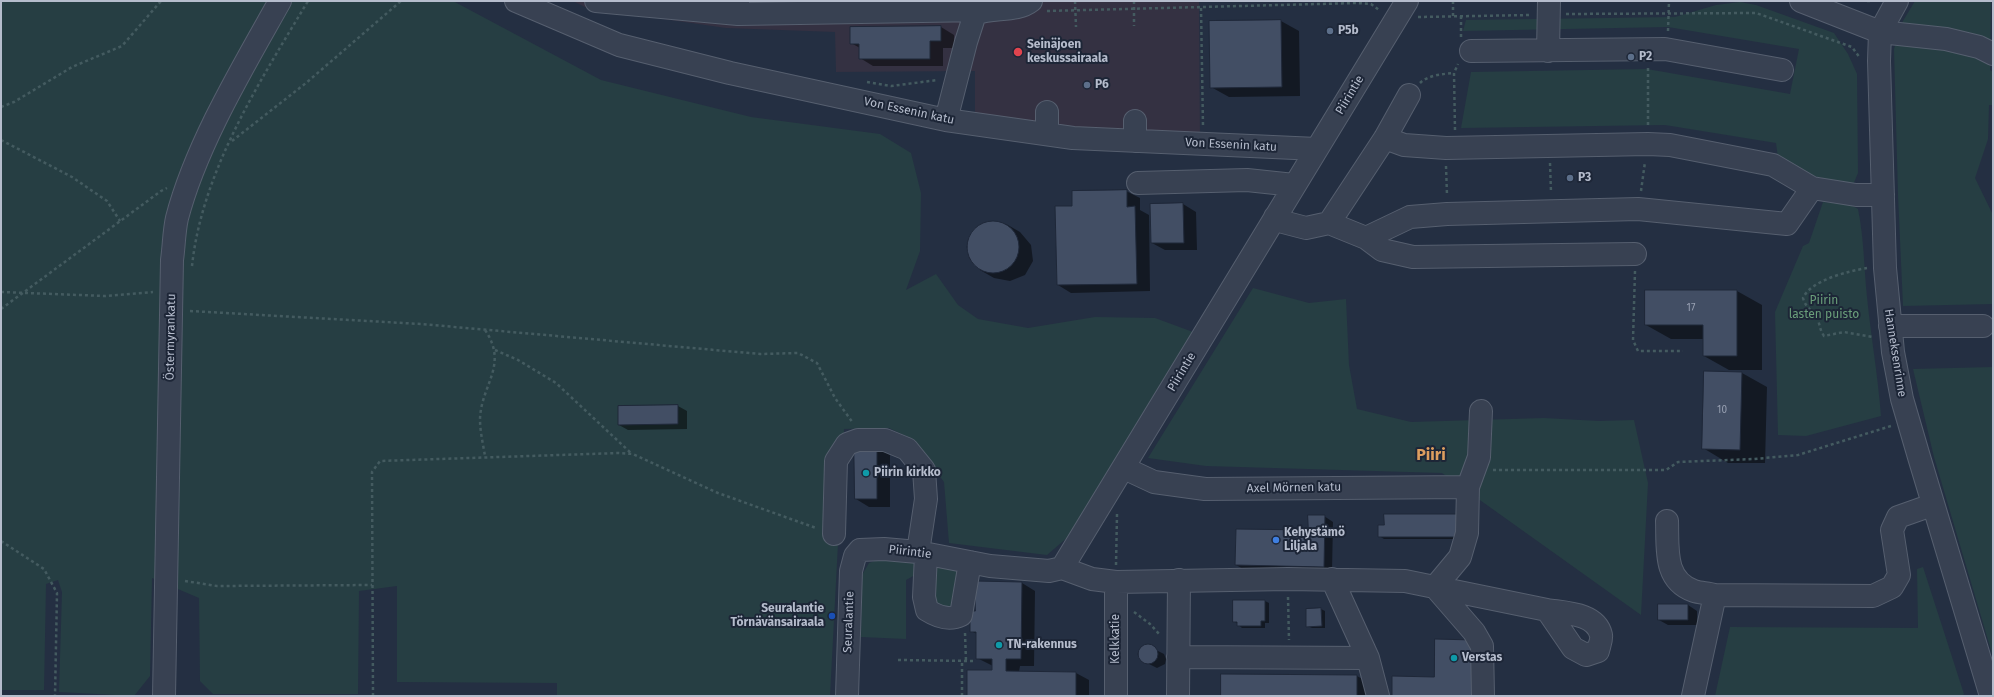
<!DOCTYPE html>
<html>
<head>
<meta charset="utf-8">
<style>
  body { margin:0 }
  #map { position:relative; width:1994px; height:697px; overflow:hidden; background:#242f42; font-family:"Fira Sans",sans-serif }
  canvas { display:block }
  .frame { position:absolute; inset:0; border:2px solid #b5bccc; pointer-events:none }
</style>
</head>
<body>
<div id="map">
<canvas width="1994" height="697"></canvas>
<div class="frame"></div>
</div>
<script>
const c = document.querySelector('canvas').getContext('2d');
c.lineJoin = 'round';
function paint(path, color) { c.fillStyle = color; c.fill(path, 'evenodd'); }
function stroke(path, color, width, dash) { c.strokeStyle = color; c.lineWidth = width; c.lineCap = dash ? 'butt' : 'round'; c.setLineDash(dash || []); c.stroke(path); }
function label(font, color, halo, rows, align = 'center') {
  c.font = font + ' "Fira Sans",sans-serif'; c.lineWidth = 4; c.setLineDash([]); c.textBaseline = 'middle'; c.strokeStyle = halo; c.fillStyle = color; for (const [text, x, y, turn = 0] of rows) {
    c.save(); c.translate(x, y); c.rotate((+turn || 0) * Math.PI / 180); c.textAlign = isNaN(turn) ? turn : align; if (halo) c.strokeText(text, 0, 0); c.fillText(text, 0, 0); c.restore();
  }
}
const medical = new Path2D(`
  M573 1H1199L1200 140 1082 132 975 115V71L836 72 835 32 726 28 587 8Z`);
const green = new Path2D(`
  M1 1H453L601 80 751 117 880 134 911 153 921 193 920 251 906 290 936 274 958 305 978 319 1028 328 1095 317 1155 318 1193 332 1076 530 1047 555 949 543 944 482 912 439 889 428 844 429 830 696H557V683L397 682V586L359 591 358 694H213L200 681 199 598 152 578 150 676 134 696 59 692 62 592 58 580 46 584 44 690H1Z
  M1915 1H1991L1990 70 1993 72V105H1989L1988 139 1975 178 1993 215V304L1903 306 1898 195 1894 49 1903 21Z
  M1740 2 1756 5 1834 33 1848 54 1857 74 1858 173 1853 185 1804 174 1778 158 1776 143 1665 125 1461 128 1471 72 1647 69 1790 94 1799 49 1668 27 1463 31 1466 20 1675 17 1716 5Z
  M1823 202 1851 205 1858 209C1864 238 1864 268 1867 297 1871 337 1878 376 1881 416L1806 436 1778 435 1775 312 1803 246 1809 243Z
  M1253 288 1309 303 1346 299 1349 365 1357 409 1411 422 1544 418 1599 421 1634 420 1648 483 1641 615 1442 473 1206 466 1148 458Z
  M1993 367V657L1934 457 1913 369Z
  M883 558 914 562 917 565 915 575 906 580V639L861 637 862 575 869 563Z
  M941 565 958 567 953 609H937L932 601 935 569Z
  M1923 567 1964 694 1962 696H1715L1730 627 1918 628 1917 569Z`);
const shadow = new Path2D(`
  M1281 21 1299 31 1300 96 1229 97 1211 87Z
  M941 27 954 35V48H943V66H873L860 58V48L851 43Z
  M1126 191 1140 198V210L1149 215 1150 291 1071 293 1058 285 1073 207Z
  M1183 204 1196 212 1197 250H1165L1152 243Z
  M990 221 1006 224 1020 232 1031 245 1033 261 1025 275 1010 281 994 278 980 270 969 258 967 242 975 228Z
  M1737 291 1762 305V370H1729L1704 356V339H1671L1646 325Z
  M1742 373 1767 387 1765 463H1728L1703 448Z
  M678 406 687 411V429L628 430 619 425Z
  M877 448 890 455V507H869L856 499Z
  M1324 516 1333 522 1332 571 1245 570 1236 565 1309 531Z
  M1465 517V539H1384L1379 536Z
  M1022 583 1035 591 1034 666H1020L1019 672 1076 673 1089 680V696H968L993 671V666L977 658V634L971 631 976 612Z
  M1265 601 1269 603V623H1265V628H1242L1234 621Z
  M1688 605 1697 611V625H1668L1659 620Z
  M1321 609 1325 611V628H1312L1307 626Z
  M1146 645 1164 654 1166 659 1165 664 1157 668 1143 661 1139 657V651Z
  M1357 676 1366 681V696H1222Z`);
const building = new Path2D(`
  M1281 20 1282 87 1210 88 1209 21Z
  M941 26V41H930V59H859V44H850V27Z
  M1127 190V207L1135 206 1137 284 1057 285 1055 206H1072V191Z
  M1183 203 1184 243H1151L1150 204Z
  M967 247a26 26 0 1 1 52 0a26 26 0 1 1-52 0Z
  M1645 290H1737V356H1703V325H1645Z
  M1704 371 1742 372 1740 450 1702 449Z
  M678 405V424L618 425V406Z
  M854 447H877V499H855Z
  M1384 514H1462L1461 537H1378V525H1384Z
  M1308 515H1325L1324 567 1235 565 1236 529 1308 530Z
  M975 581 1022 582 1021 659H1006V671L1076 672V696H967V670H992V659H976V632H970V611H975Z
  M1233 600H1265V621H1261V626H1237V622H1233Z
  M1658 604H1688V620H1658Z
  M1321 608 1322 626 1306 627V609Z
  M1435 639 1473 640 1478 696H1392V676L1434 677Z
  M1138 654a10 10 0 1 1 20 0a10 10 0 1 1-20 0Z
  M1221 674 1357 675V696H1221Z`);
const path = new Path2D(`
  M1075 1 1076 27
  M1134 1V26
  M1453 1V16
  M1867 1H1870
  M1201 8 1203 126
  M1047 11 1357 3 1371 4 1379 10
  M1566 14 1756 13 1852 47 1860 58
  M1418 17 1531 15
  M1668 31 1669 1
  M1461 37V16
  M867 82 891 86 938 80
  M1420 83C1428 75 1443 74 1454 73
  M1 107 14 102 72 67 122 46 161 1
  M1648 125V68
  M1455 130 1454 73 1458 64
  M1 140 72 177 107 201 120 221
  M232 141 306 83 401 1
  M1550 163 1551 192
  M1446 166 1447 195
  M1641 191 1645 162
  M192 266C202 171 260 81 308 1
  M1867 268C1849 271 1811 280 1803 298 1806 309 1814 311 1818 320 1820 326 1820 330 1824 336L1844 332 1873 337
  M1635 271 1633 340 1638 351H1683
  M1 292 105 296 153 292
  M1 309 161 191 167 188
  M190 311 421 324 760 354 798 353 817 363 835 398 853 423
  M485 330C509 365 481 385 480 419 480 431 483 444 485 456
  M495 350 518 360 556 383 632 454
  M1493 470H1666L1678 462 1754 459 1798 455 1891 426
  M1 541 44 569 57 593 55 696
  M1116 565 1117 514
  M185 581 217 586 372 585
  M1288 597 1289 640
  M1134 612 1150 624 1160 635
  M965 633 966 661
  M898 660 973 661
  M373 696 372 472 380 461 619 453 633 454 718 493 816 528
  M962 696V661`);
const minor = new Path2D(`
  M516 1 619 45 730 73 946 120 1073 138 1317 149
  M596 1 738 14
  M738 1V14L983 10
  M1801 1 1880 32 1946 39 1979 47 1993 54
  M1897 1 1880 32 1879 61 1885 268 1893 352 1902 399 1919 457 1991 696
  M1471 51 1665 49 1782 70
  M1548 51 1549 1
  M946 120 966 42 975 14C992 6 1016 13 1031 1
  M1135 121V141
  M1047 134V112
  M1385 138 1404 145 1446 148 1648 144 1670 145 1773 165 1812 188 1856 195H1883
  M1138 183 1247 180 1294 185
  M1275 217 1283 222 1306 228 1329 223 1366 238 1410 217 1447 214 1638 209 1787 224 1812 188
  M1329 223 1385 138 1409 95
  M1366 238 1382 250 1413 257 1635 254
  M1890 326H1983
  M1124 468 1154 482 1205 489 1468 487
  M1667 521C1668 548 1663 580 1694 591 1700 593 1708 593 1715 595L1873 596 1892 587 1899 575 1892 530 1898 517 1932 505
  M834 534 836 461 847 444 858 440H885L907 449 924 470 926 499 918 552
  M926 554 924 597 927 610C938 617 949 621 961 615L970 562
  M1062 568 1092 579 1116 582 1288 579 1405 581 1547 610 1573 648 1586 655 1598 651C1599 646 1602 640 1601 635 1596 613 1565 613 1547 610
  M1332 579 1368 658 1378 696
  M1435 587 1460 557 1467 533 1468 487 1479 457 1481 411
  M1435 587 1474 632 1482 646 1483 696
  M1178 657 1368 658
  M164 696 172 260C174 246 174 231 177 218 196 145 243 67 280 1
  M847 696 851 571 855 556 860 550 884 549 918 552 990 566 1049 571 1062 568 1407 1
  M1116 696V582
  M1178 696 1179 580
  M1693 696 1715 595`);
const markers = [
  [1330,31,4,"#5c6f8a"],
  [1018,52,5,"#e0444e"],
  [1631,57,4,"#5c6f8a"],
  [1087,85,4,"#5c6f8a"],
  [1570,178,4,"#5c6f8a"],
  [866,473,4,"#0f9aa8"],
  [1276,540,4,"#3f7fe0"],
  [832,616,4,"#1a4fb4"],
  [999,645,4,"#0f9aa8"],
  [1454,658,4,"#0f9aa8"]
];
const numberNames = [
  ["17",1691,308],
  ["10",1722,410]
];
const poiNames = [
  ["P5b",1338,31],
  ["Seinäjoen",1027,45],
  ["keskussairaala",1027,59],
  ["P2",1639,57],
  ["P6",1095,85],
  ["P3",1578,178],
  ["Piirin kirkko",874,473],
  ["Kehystämö",1284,533],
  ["Liljala",1284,547],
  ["Seuralantie",824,609,"right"],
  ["Törnävänsairaala",824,623,"right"],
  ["TN-rakennus",1007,645],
  ["Verstas",1462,658]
];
const streetNames = [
  ["Piirintie",1350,95,-59],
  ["Von Essenin katu",909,111,12],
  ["Von Essenin katu",1231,145,3],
  ["Östermyrankatu",171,337,-89],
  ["Hanneksenrinne",1895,353,81],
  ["Piirintie",1182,372,-59],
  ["Axel Mörnen katu",1294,488,-1],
  ["Piirintie",910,552,7],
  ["Seuralantie",849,622,-88],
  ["Kelkkatie",1116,639,-90]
];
const parkNames = [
  ["Piirin",1824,301],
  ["lasten puisto",1824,315]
];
const districtNames = [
  ["Piiri",1431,456]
];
paint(medical, '#343142');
paint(green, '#263e43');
paint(shadow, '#0007');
paint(building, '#424e64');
stroke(building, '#1f2839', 1);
stroke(minor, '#565f6f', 24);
stroke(path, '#445b60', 2.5, [3, 3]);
stroke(minor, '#384152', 22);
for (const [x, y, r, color] of markers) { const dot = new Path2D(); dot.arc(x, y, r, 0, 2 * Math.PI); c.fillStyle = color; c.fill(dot); stroke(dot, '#1d2637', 1.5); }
label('10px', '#98a0b2', null, numberNames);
label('bold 12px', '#b5bccc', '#1d2637', poiNames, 'left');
label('12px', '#b5bccc', '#1d2637', streetNames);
label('12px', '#6a9e7a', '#1d2637', parkNames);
label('bold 16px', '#dd9e5f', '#1d2637', districtNames);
</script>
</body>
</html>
